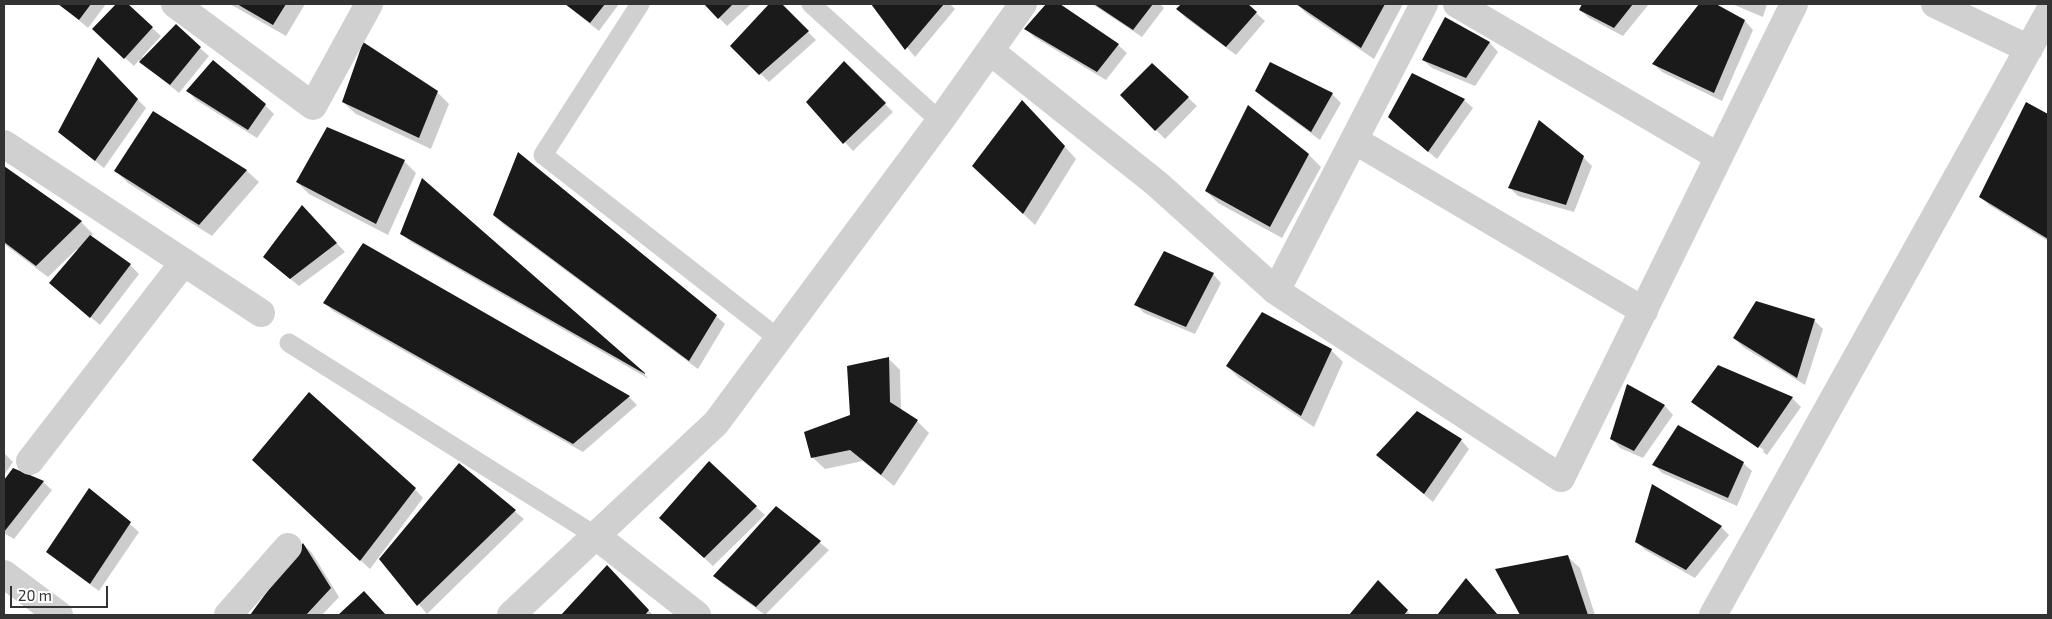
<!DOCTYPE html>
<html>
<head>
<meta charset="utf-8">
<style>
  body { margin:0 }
  #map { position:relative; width:2052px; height:619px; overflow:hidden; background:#fff; font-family:"Exo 2",sans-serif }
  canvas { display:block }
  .frame { position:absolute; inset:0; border:5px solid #333; pointer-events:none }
  .scale { position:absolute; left:10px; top:586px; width:98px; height:22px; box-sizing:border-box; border:2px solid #333; border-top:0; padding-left:6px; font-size:15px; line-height:18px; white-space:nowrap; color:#333; -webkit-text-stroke:4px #fff; paint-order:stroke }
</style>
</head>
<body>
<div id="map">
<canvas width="2052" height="619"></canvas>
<div class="frame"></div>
<div class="scale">20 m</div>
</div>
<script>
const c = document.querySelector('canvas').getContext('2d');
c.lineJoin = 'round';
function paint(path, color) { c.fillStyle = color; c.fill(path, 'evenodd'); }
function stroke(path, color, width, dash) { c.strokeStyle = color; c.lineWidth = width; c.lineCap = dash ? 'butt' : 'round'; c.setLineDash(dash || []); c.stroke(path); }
const shadow = new Path2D(`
  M60 4H106L88 28Z
  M118 4H126L161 36 142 57 144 58 200 48 209 56 179 93 139 60 134 66 93 29Z
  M230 4H305L286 36Z
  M565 4H619L599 31Z
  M705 4H751L727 26Z
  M771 4H780L816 40 769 82 732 46Z
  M872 4H950L955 9 915 57Z
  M1047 4H1058L1118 45 1127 53 1106 80 1034 37 1026 29Z
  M1092 4H1160L1164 8 1142 37Z
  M1183 4H1246L1265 21 1236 55 1186 18 1177 9Z
  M1297 4H1403L1374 59 1307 14Z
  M1583 4H1649L1623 36 1589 18 1580 10Z
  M1701 4H1713L1745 21 1753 30 1722 101 1662 72 1654 64Z
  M1732 4H1767L1763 17Z
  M1446 19 1490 43 1498 52 1475 86 1432 68 1423 60Z
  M98 59 146 108 104 168 59 132Z
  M844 63 893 112 853 151 808 102Z
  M1271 63 1332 94 1341 103 1320 140 1266 100 1257 91Z
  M1152 65 1197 106 1165 139 1121 95Z
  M1412 74 1464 100 1473 108 1437 159 1398 126Z
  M188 91 265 105 274 114 257 138 196 100Z
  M437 92 449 104 431 149 356 114 343 102Z
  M2026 103 2048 115V241L1989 205 1980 196Z
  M153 112 247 171 259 182 212 236 128 183 116 171Z
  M1034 113 1076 159 1035 225 986 178Z
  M1309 155 1321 167 1282 238 1218 203 1206 191Z
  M1583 157 1592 166 1574 212 1518 196 1510 188Z
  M404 161 416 173 388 235 309 194 297 182Z
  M4 167 81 222 93 234 90 237 130 265 139 274 100 325 59 291 79 250 77 249 48 277 4 244Z
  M422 180 643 373 649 379 411 242 402 234Z
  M310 215 345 252 299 286 264 257Z
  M494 215 716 316 725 324 698 369 503 224Z
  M364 245 629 397 637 405 583 452 333 311 325 303Z
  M1213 274 1221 283 1195 334 1144 313 1136 305Z
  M1814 320 1823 329 1805 385 1743 347 1734 338Z
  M1331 350 1343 362 1314 427 1239 378 1227 366Z
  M888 358 900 370 901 411 917 421 929 433 894 486 863 461 825 469 812 457 852 416Z
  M1718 367 1792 398 1801 407 1767 455 1763 452 1764 450 1701 407V410L1693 402Z
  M1628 386 1665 406 1673 415 1643 458 1620 448 1612 439Z
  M1461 440 1469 449 1433 502 1377 455Z
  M4 453 13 462 4 475Z
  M1743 463 1752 471 1737 506 1662 473 1654 465Z
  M459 465 524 519 427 614 381 559Z
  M262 469 415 489 423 498 370 569Z
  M13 470 43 482 52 490 14 539 4 533V482Z
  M90 490 139 532 99 591 57 560 48 552Z
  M756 507 765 515 713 566 669 526Z
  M777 508 829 550 765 615 723 584 715 576Z
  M1721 527 1729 535 1695 578 1645 550 1637 542Z
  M304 545 312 553 339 597 322 615H251Z
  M1567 556 1580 568 1595 615H1521L1497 570Z
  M607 567 615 575 653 615H563Z
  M1466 580 1474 588 1498 615H1439Z
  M1378 582 1411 615H1350Z`);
const building = new Path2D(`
  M58 4H91L79 20Z
  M116 4H128L153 27 124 59 92 29Z
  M237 4H286L273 25Z
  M565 4H605L590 23Z
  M704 4H733L718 19Z
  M769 4H782L809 31 759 75 730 46Z
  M871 4H944L905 50Z
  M1046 4H1060L1119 44 1097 72 1024 29Z
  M1094 4H1153L1133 30Z
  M1181 4H1248L1257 12 1226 47 1176 9Z
  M1296 4H1385L1361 48Z
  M1582 4H1633L1614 28 1579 10Z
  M1699 4H1716L1745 20 1714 93 1652 64Z
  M1445 17 1490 42 1466 78 1422 60Z
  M176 24 201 47 170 85 139 62Z
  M363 42 438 91 419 138 342 102Z
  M98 57 138 99 95 161 58 132Z
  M213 60 266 104 248 130 186 91Z
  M844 61 886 103 843 144 806 102Z
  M1270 62 1333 93 1311 132 1255 91Z
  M1152 63 1189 97 1155 131 1120 95Z
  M1412 73 1465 99 1428 152 1388 117Z
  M1022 100 1065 146 1023 214 972 166Z
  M2026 102 2048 114V239L1979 197Z
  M1248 105 1309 154 1270 227 1205 191Z
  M153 111 247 170 199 225 114 171Z
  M1539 120 1584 156 1566 205 1508 188Z
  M327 127 405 160 376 224 296 182Z
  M518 152 717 315 689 361 493 215Z
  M4 166 82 221 36 266 4 242Z
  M422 178 645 373V374L400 234Z
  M302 205 337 243 290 279 263 257Z
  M90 235 131 264 90 318 49 283Z
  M363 243 630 396 573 444 323 303Z
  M1164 251 1214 273 1186 327 1134 305Z
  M1756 301 1815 319 1797 378 1733 338Z
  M1262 312 1332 349 1301 416 1226 366Z
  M889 357 890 402 918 420 881 475 850 450 811 458 804 432 850 415 847 366Z
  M1718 365 1793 397 1758 448 1691 402Z
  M1627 384 1665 405 1634 451 1610 439Z
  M309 392 416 488 360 561 252 460Z
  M1417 411 1462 439 1424 494 1376 455Z
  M1678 425 1744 462 1728 498 1652 465Z
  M709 461 757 506 704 558 659 518Z
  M459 463 516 510 417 606 379 559Z
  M13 468 44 481 4 532V480Z
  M1652 484 1722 526 1686 570 1635 542Z
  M89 488 131 522 90 584 46 552Z
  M776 506 821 541 756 607 713 576Z
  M303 543 331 588 306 615H250Z
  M1568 555 1588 615H1520L1495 569Z
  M607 565 649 610 645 615H561Z
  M1466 578 1498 615H1437Z
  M1378 580 1408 610 1404 615H1349Z
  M364 591 386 615H338Z`);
const lane = new Path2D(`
  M640 4 543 155 779 339
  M811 4 940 121
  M289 343 596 536`);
const street = new Path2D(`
  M175 4 313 106 369 4
  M1457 4 1719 157
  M1935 4 2029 49
  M990 51 1156 183 1276 291 1561 478 1794 4
  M1354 140 1644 311
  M4 144 261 313
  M1276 291 1424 4
  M30 461 184 262
  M596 536 697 615
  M4 574 59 615
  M228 615 288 547
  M511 615 716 423 940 121 1023 4
  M1713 615 2048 14`);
paint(shadow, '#0003');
paint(building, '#1a1a1a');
stroke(lane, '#d0d0d0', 19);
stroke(street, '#d0d0d0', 28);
</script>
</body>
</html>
